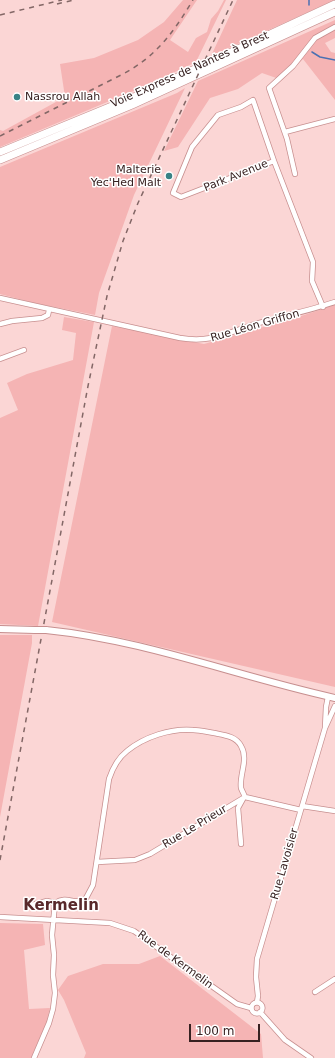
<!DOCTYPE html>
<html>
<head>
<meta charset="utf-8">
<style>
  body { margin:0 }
  #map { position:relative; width:335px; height:1058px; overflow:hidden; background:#fbd6d5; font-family:"DejaVu Sans",sans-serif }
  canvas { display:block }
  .scale { position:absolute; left:189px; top:1024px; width:71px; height:18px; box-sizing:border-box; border:2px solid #372121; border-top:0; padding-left:5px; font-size:12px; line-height:14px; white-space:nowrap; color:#372121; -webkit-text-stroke:3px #fff; paint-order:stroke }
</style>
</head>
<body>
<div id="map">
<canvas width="335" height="1058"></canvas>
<div class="scale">100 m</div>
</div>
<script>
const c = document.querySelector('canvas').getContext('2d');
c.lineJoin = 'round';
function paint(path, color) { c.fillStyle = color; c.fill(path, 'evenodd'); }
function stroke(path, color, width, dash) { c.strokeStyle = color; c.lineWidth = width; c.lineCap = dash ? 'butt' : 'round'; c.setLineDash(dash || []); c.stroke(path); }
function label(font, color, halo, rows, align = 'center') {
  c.font = font + ' "DejaVu Sans",sans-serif'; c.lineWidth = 3; c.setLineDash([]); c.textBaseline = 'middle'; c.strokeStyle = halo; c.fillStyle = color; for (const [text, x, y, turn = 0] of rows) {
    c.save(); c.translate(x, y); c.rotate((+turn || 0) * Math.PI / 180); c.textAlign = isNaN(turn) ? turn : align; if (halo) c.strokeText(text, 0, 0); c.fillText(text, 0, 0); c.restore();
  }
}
const green = new Path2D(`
  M183 0H197L170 40 188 52 196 38 207 32 211 19 218 11 224 0H226L196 62 143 87 0 147V130L3 131 65 97 60 64 94 58 138 40 164 22Z
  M237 0H335L211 56Z
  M335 20V38L325 43 331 52 335 53V100L303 59 282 80 262 73 238 89 210 98 178 147 164 151 198 81Z
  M185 88 134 195 99 293 95 315 34 303 0 294V167L177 93Z
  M335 305V687L52 622 112 326 204 344 298 317Z
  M64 317 94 322 38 626 0 624V418L18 410 7 383 27 374 73 360 76 333 62 330Z
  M0 635H32V643L0 817Z
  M0 923 43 924 45 945 24 950 29 1009 50 1008 46 1024 31 1058H0Z
  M160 956 261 1034 263 1058H84L86 1053 64 1000 58 990 68 976 103 964H139Z`);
const stream = new Path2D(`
  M309 5V0
  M312 52 320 57 335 60`);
const minor = new Path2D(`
  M285 132 335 119
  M274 161 181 197 173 193 192 147 218 115 241 107 253 100 274 161 313 262 312 281 323 307
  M295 174 287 139 269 88 293 66 315 38 335 27
  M0 298 180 338C210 343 225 334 252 325 279 317 308 311 335 302
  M0 324 12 321 42 318 48 315 49 310
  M0 359 24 350
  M328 697 326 707 325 728 335 706
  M302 806 335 811
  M241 844 238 808 243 799
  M97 862 135 860 150 854 245 797
  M32 905 47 901 55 903
  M0 917 110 923 134 931 237 1004 251 1008
  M315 992 335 979
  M257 1002 258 996 256 977 257 959 325 728
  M251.5 1008a5.5 5.5 0 1 1 11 0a5.5 5.5 0 1 1-11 0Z
  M260 1012 285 1040 311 1058
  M34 1058 49 1023 53 1009 55 993 53 975 54 955 52 935 55 903C68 895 73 905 85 900L93 885 109 779C112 770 118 758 127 751 144 737 171 728 193 730 200 730 207 732 214 733 224 735 236 736 241 746 249 759 239 775 241 788 242 791 244 794 245 797L301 810`);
const secondary = new Path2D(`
  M0 629 35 630
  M46 630C145 640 239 677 335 698`);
const trunk = new Path2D(`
  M0 152 141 94 335 4
  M0 160 132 105 335 12`);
const rail = new Path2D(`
  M57 4 74 0
  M0 15 62 0
  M0 136 121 75C156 57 173 33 193 0
  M0 860 88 386 107 296 123 241 138 203 233 0`);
const secondaryBridge = new Path2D(`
  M35 630H46`);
const markers = [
  [17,97,4,"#398285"],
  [169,176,4,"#398285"]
];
const streetNames = [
  ["Voie Express de Nantes à Brest",190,70,-24],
  ["Park Avenue",236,176,-22],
  ["Rue Léon Griffon",255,326,-16],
  ["Rue Le Prieur",195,827,-31],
  ["Rue Lavoisier",285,864,-74],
  ["Rue de Kermelin",175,960,36]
];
const poiNames = [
  ["Nassrou Allah",25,97],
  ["Malterie",161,170,"right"],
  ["Yec'Hed Malt",161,183,"right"]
];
const districtNames = [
  ["Kermelin",61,906]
];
paint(green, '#f5b4b4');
stroke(stream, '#4b70b2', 1.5);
stroke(minor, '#c78f8f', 6);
stroke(secondary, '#c78f8f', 8);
stroke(trunk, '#c78f8f', 8);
stroke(minor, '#fff', 4.5);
stroke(secondary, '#fff', 6);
stroke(trunk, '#fff', 7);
stroke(rail, '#836766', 1.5, [5, 5]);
stroke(secondaryBridge, '#c78f8f', 8, []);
stroke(secondaryBridge, '#fff', 6);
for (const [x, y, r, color] of markers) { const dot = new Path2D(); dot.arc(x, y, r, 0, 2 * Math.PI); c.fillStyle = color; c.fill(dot); stroke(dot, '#fff', 1.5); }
label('11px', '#372121', '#fff', streetNames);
label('11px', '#372121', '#fff', poiNames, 'left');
label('bold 15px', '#58292b', '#fff', districtNames);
</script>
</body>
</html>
